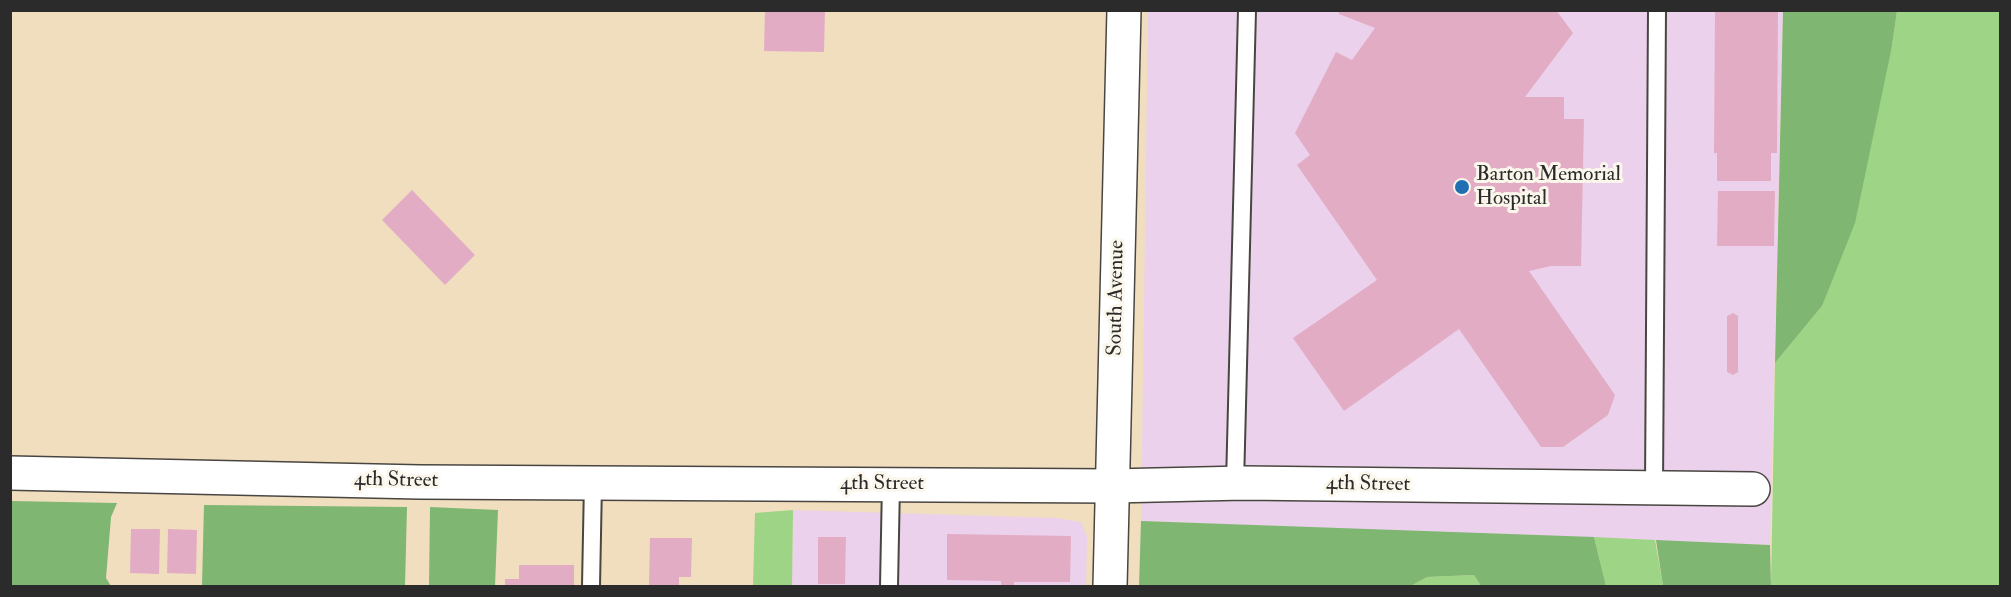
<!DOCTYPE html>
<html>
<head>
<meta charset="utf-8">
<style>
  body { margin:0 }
  #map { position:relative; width:2011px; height:597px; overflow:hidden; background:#f1debf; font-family:"IM FELL Double Pica",serif }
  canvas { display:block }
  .frame { position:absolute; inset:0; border:12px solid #2b2b2b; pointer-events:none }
</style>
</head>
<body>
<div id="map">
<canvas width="2011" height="597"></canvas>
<div class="frame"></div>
</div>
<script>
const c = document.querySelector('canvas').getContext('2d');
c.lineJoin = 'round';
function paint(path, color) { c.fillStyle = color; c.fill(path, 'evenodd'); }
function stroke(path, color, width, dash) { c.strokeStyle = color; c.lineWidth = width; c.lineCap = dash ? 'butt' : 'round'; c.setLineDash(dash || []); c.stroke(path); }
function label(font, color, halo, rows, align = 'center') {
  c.font = font + ' "IM FELL Double Pica",serif'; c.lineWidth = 6; c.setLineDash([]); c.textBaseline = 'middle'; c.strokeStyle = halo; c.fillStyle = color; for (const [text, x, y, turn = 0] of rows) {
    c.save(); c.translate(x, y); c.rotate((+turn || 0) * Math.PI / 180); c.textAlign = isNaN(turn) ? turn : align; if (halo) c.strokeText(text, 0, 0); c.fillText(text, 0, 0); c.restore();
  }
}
const built = new Path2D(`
  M1148 11H1783L1770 545 1141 521Z
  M793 510 1057 518 1081 522 1087 537 1086 586H792Z`);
const green = new Path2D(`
  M1897 11H2000V586H1771L1775 363 1822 306 1892 46Z
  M793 510 792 586H753L755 513Z
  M1594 537 1655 540 1663 586H1606Z
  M1474 575 1481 586H1411L1427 577Z`);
const forest = new Path2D(`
  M1783 11H1897L1892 46 1855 223 1822 306 1775 363Z
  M11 501 117 503 111 517 106 578 111 586H11Z
  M204 505 407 507 405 586H202Z
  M430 507 498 510 495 586H429Z
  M1141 521 1594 537 1606 586H1481L1474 575 1427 577 1411 586H1139Z
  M1656 540 1770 545 1771 586H1663Z`);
const building = new Path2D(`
  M765 10 825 12 824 52 764 51Z
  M1339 10H1556L1573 33 1525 97H1564V119H1584L1581 266H1551L1529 271 1615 395 1608 415 1563 447H1541L1459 329 1344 411 1293 338 1377 280 1297 165 1310 155 1295 133 1336 52 1352 60 1375 28 1339 14Z
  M1715 10H1778L1777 153H1771V181H1717V153H1714Z
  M412 190 475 255 445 285 382 220Z
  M1718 191H1775L1774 246H1717Z
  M1733 313 1738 316V372L1733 375 1727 372V316Z
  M131 529H160L159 574 130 573Z
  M168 529 197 530 196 574 167 573Z
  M947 534 1071 536 1070 582H1014V586H1001V581L947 580Z
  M818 537H846L845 584H818Z
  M650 538H692L691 577H679V586H649Z
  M519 565H574V586H505V579H519Z`);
const lane = new Path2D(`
  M1235 484 1247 10
  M1654 488 1657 10
  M591 586 593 483
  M889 586 891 484`);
const street = new Path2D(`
  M10 473 420 482 1112 486 1244 483 1753 489`);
const secondary = new Path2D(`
  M1110 586 1124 10`);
const markers = [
  [1462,187,8,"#1f6fb2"]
];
const poiNames = [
  ["Barton Memorial",1476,175],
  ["Hospital",1476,199]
];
const streetNames = [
  ["South Avenue",1117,298,-89],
  ["4th Street",396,481,1],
  ["4th Street",882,484],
  ["4th Street",1368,485,1]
];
paint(built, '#ebd1eb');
paint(green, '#9dd485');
paint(forest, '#7eb672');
paint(building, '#e3acc5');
stroke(lane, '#494641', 20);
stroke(street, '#494641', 36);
stroke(secondary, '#494641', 36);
stroke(lane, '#fff', 16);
stroke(street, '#fff', 33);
stroke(secondary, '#fff', 33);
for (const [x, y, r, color] of markers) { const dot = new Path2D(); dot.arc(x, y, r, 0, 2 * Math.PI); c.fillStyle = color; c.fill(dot); stroke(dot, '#fbf7ec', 2); }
label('21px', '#2b2b2b', '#fbf7ec', poiNames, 'left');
label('21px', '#2b2b2b', '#fbf7ec', streetNames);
</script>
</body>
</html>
